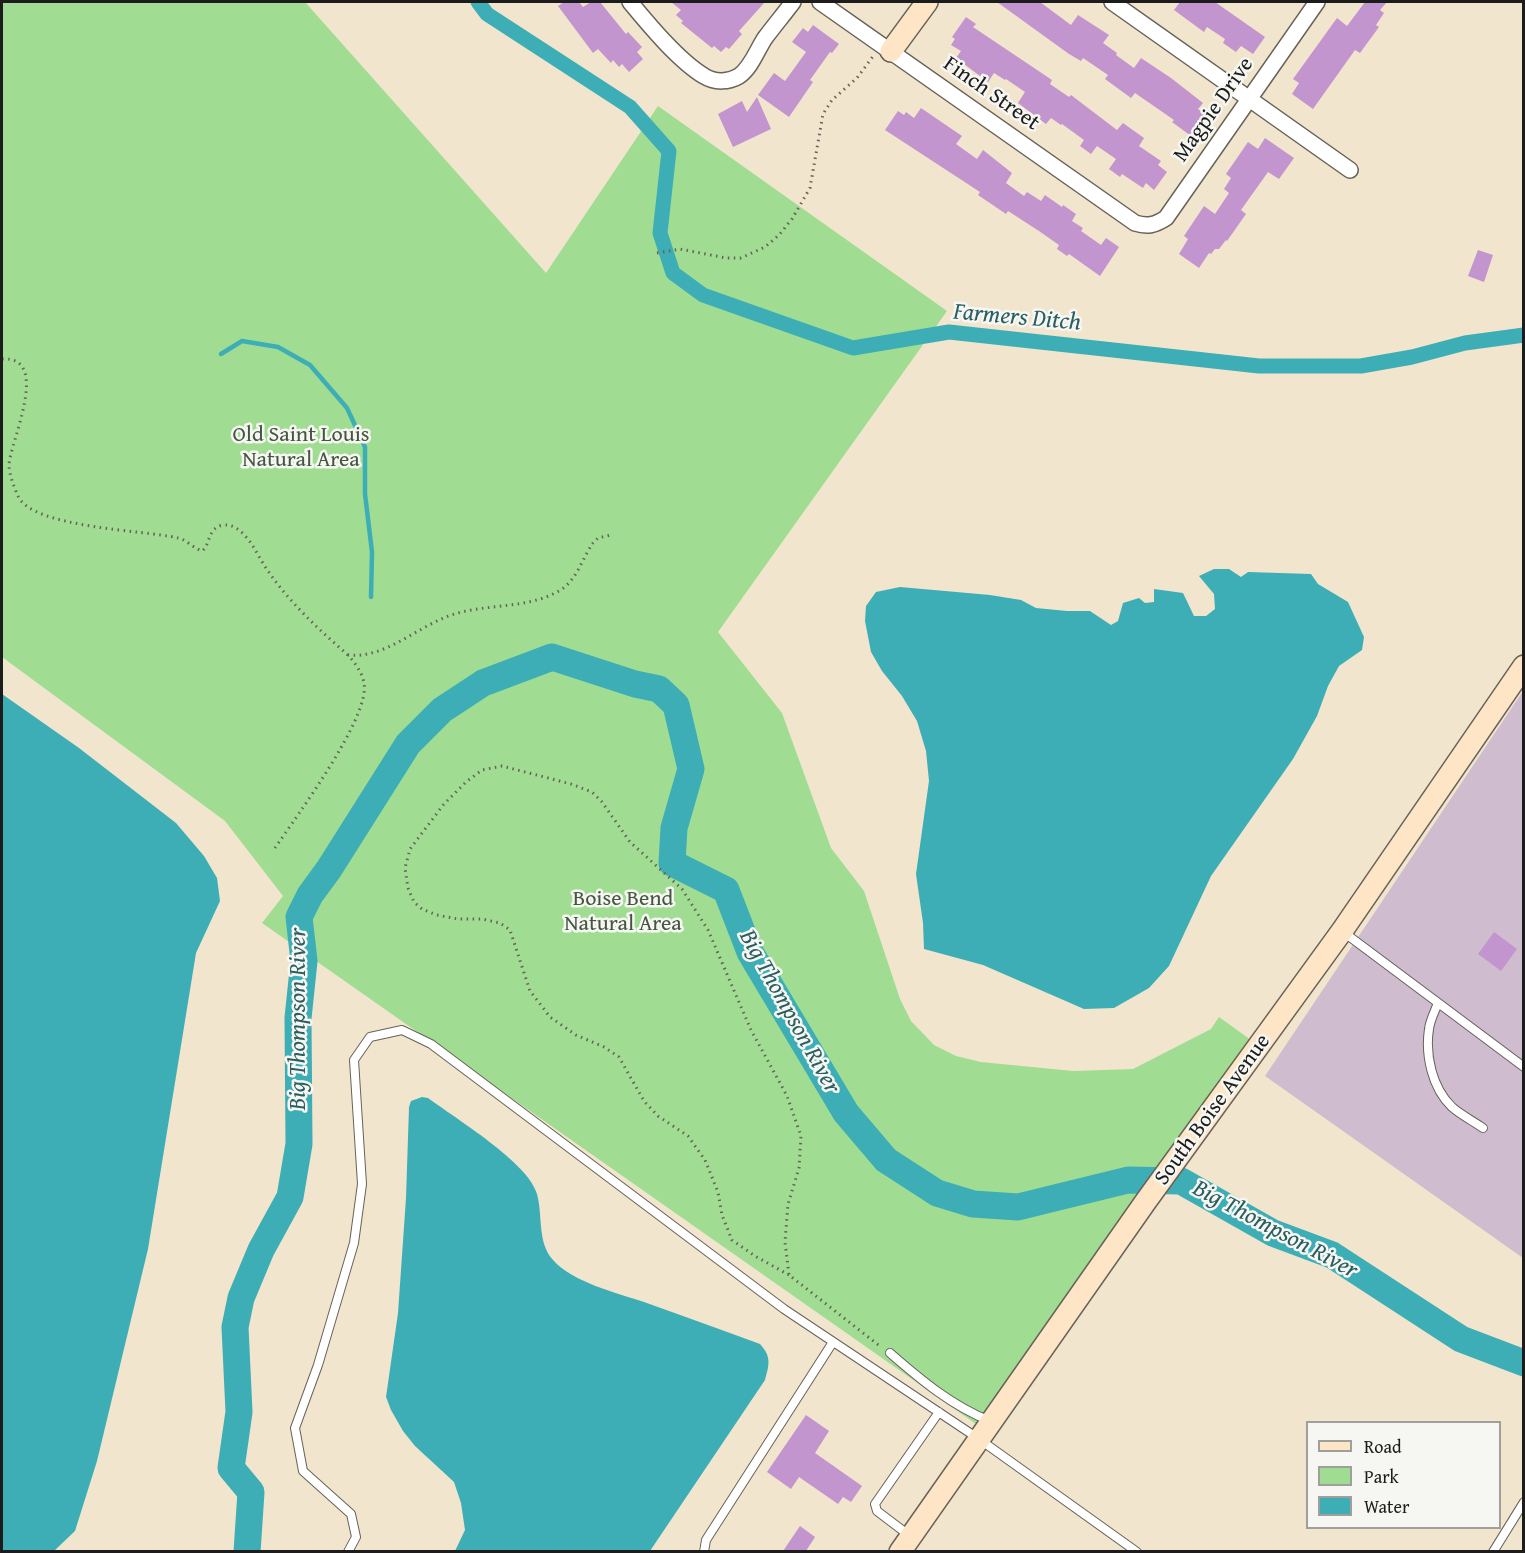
<!DOCTYPE html>
<html>
<head>
<meta charset="utf-8">
<style>
  body { margin:0 }
  #map { position:relative; width:1525px; height:1553px; overflow:hidden; background:#f1e5cd; font-family:"Gentium Book Plus",serif }
  canvas { display:block }
  .frame { position:absolute; inset:0; border:3px solid #1c1c1c; pointer-events:none }
  .legend { position:absolute; left:1306px; top:1421px; width:195px; height:108px; box-sizing:border-box; background:#f6f6f2; border:2px solid #9f9f9c; margin:0; padding:8px 10px; list-style:none; font-size:18px; color:#1c1c1c }
  .legend li { display:flex; align-items:center; gap:12px; height:30px }
  .legend b { width:30px; border:2px solid #9f9f9c }
</style>
</head>
<body>
<div id="map">
<canvas width="1525" height="1553"></canvas>
<div class="frame"></div>
<ul class="legend">
<li><b style="height:8px;background:#fde5c5"></b>Road</li>
<li><b style="height:16px;background:#a0dd92"></b>Park</li>
<li><b style="height:16px;background:#3daeb6"></b>Water</li>
</ul>
</div>
<script>
const c = document.querySelector('canvas').getContext('2d');
c.lineJoin = 'round';
function paint(path, color) { c.fillStyle = color; c.fill(path, 'evenodd'); }
function stroke(path, color, width, dash) { c.strokeStyle = color; c.lineWidth = width; c.lineCap = dash ? 'butt' : 'round'; c.setLineDash(dash || []); c.stroke(path); }
function label(font, color, halo, rows, align = 'center') {
  c.font = font + ' "Gentium Book Plus",serif'; c.lineWidth = 5; c.setLineDash([]); c.textBaseline = 'middle'; c.strokeStyle = halo; c.fillStyle = color; for (const [text, x, y, turn = 0] of rows) {
    c.save(); c.translate(x, y); c.rotate((+turn || 0) * Math.PI / 180); c.textAlign = isNaN(turn) ? turn : align; if (halo) c.strokeText(text, 0, 0); c.fillText(text, 0, 0); c.restore();
  }
}
const industrial = new Path2D(`
  M1523 691V1258L1265 1076Z`);
const green = new Path2D(`
  M2 2H305L546 273 658 106 947 311 718 632 782 713 831 848 864 891 900 999 911 1021 934 1045 956 1056 981 1062 1073 1071 1133 1069 1211 1029 1219 1017 1251 1040 976 1424 262 923 283 896 225 821 2 657Z`);
const water = new Path2D(`
  M1214 569H1229L1241 577 1248 572 1311 574 1318 584 1348 602 1364 637 1362 650 1339 666 1328 686 1317 716 1293 759 1211 876 1169 966 1149 988 1114 1008 1084 1009 983 965 924 949 923 923 916 874 929 781 926 751 917 721 902 696 882 671 871 652 865 621 866 606 876 592 900 587 990 595 1021 600 1036 608 1067 611H1090L1111 625 1118 621 1123 603 1139 598 1145 603 1154 602V589L1183 593 1194 616H1206L1215 609 1214 594 1199 576Z
  M2 694 79 748 176 823 204 856 217 878 220 901 196 953 148 1249 97 1461 75 1531 54 1551H2Z
  M422 1097 428 1098C455 1118 529 1163 537 1194 543 1216 537 1242 553 1260 572 1282 617 1293 644 1302 683 1316 722 1330 760 1344 772 1357 769 1365 765 1380L650 1551H455L465 1530 461 1503 454 1482 415 1446 403 1431 391 1410 386 1397 398 1313 406 1198 409 1107 411 1101Z`);
const stream = new Path2D(`
  M221 354 242 341 278 347 310 365 347 408 365 447V494L372 552 371 597`);
const canal = new Path2D(`
  M478 2 487 14 630 107 669 151 660 233 673 273 703 295 853 348 949 332 1259 366H1361L1412 357 1465 343 1524 335`);
const river = new Path2D(`
  M247 1552 251 1492 231 1468 239 1412 235 1327 241 1298 261 1250 290 1197 299 1144 298 1018 304 961 299 917 310 895 329 869 408 744 442 710 483 683 552 657 635 684 659 689 676 705 691 769 674 828 672 863 726 890 750 952 846 1113 886 1160 937 1193 973 1204 1018 1207 1128 1180 1181 1181 1273 1233 1332 1255 1461 1339 1524 1363`);
const building = new Path2D(`
  M564 2H579L583 7 591 2H600L626 34 628 32 642 47 637 52 643 59 629 72 622 64 619 67 613 60 611 63 598 49 593 53 558 6Z
  M671 2H765L739 31 742 34 729 49 726 47 721 52 714 46 712 48 681 23 683 21 676 15 681 10Z
  M997 2H1040L1071 25 1078 15 1109 35 1103 43 1117 53 1116 55 1134 68 1141 58 1171 78 1203 103 1198 109 1206 115 1191 136 1172 122 1174 120 1135 93 1131 98 1105 79 1108 75 1083 58 1081 61 1069 54Z
  M1180 2H1215L1265 37 1253 54 1241 46 1236 52 1223 43 1225 39 1207 27 1204 32 1174 10Z
  M1365 2H1387L1380 10 1384 13 1376 25 1379 27 1360 53 1355 50 1313 109 1292 94 1299 83 1293 79 1337 18 1347 26Z
  M966 17 976 24 973 27 1052 80 1050 84 1069 97 1071 95 1117 130 1123 123 1144 138 1139 146 1161 161 1158 165 1167 172 1154 190 1146 183 1143 188 1122 174 1120 177 1109 169 1116 159 1097 146 1091 154 1080 146 1084 140 1062 124 1061 125 1051 118 1046 124 1018 103 1025 92 1006 79 1005 80 994 73 988 82 956 58 961 51 951 45 955 39 952 37Z
  M813 25 839 44 832 53 830 52 810 80 813 82 789 117 758 95 774 73 785 81 806 52 792 42 803 28 808 32Z
  M757 97 771 129 733 147 718 114 742 101 747 112Z
  M921 108 962 136 956 144 977 159 983 150 1012 173 1006 183 1024 196 1027 192 1041 201 1045 195 1062 207 1063 205 1076 214 1072 221 1083 228 1081 231 1101 245 1106 238 1119 247 1100 276 1069 254 1067 256 1057 249 1059 245 1039 231 1008 211 1006 214 978 195 980 192 885 130 898 111 904 115 906 112 914 118Z
  M1265 138 1294 158 1279 179 1268 172 1241 210 1246 214 1227 241 1226 240 1219 249H1215L1211 254 1209 253 1199 268 1179 254 1188 239 1184 236 1204 206 1215 214 1229 193 1224 189 1231 178 1226 174 1248 142 1258 149Z
  M1478 250 1493 255 1484 282 1468 276Z
  M1494 932 1517 949 1501 971 1478 954Z
  M806 1415 829 1431 815 1453 862 1486 851 1502 843 1497 838 1504 799 1477 791 1489 767 1472Z
  M800 1526 815 1537 806 1551H783Z`);
const path = new Path2D(`
  M657 253 680 249 726 258H741L765 247 779 235 792 219 810 188 823 114 832 100 857 78 874 55
  M2 359C52 356 10 442 9 465 9 474 14 487 18 496 32 528 145 530 178 538 187 540 193 548 202 551 211 544 207 528 223 525 233 524 240 530 246 537 255 547 259 558 266 568 288 601 318 629 348 655
  M275 848C296 817 371 716 364 683 362 672 355 663 348 655 383 659 415 629 446 617 483 602 528 611 562 589 577 579 583 557 593 543L598 538 611 535
  M789 1275 755 1256 732 1240 722 1215 718 1192 705 1160 688 1136 658 1116 644 1101 619 1057 604 1047 576 1035 550 1017 530 991 510 930 500 923 482 919H458L437 915 422 909 414 902 408 888 405 868 410 849 444 804 466 782 482 770 502 766 571 784 592 792 602 802 630 842 682 889 708 930 751 1030 787 1096 801 1136 799 1168 788 1204 785 1242 789 1275 881 1347`);
const lane = new Path2D(`
  M1342 931 1524 1067
  M1438 1003C1435 1011 1430 1020 1429 1029 1425 1055 1432 1088 1452 1107 1461 1115 1473 1121 1483 1128
  M890 1353C921 1380 952 1406 990 1421
  M910 1536 877 1511 875 1504 939 1412
  M348 1552 356 1537 351 1514 303 1471 295 1428 318 1365 354 1243 362 1184 354 1060 370 1037 402 1030 431 1044 784 1309 979 1439 1137 1552
  M704 1552 706 1540 833 1342
  M1493 1552 1524 1502`);
const street = new Path2D(`
  M630 2C649 25 679 61 704 76 715 83 729 82 739 76 751 68 757 50 765 38 774 26 784 14 793 2
  M820 2 1135 223C1148 227 1155 225 1166 218L1317 2
  M1112 2 1350 170`);
const secondary = new Path2D(`
  M891 51 927 2
  M900 1552 1146 1201 1342 931 1524 666`);
const streetNames = [
  ["Finch Street",991,94,35],
  ["Magpie Drive",1214,110,-55],
  ["South Boise Avenue",1213,1110,-54]
];
const parkNames = [
  ["Old Saint Louis",301,435],
  ["Natural Area",301,460],
  ["Boise Bend",623,899],
  ["Natural Area",623,924]
];
const waterNames = [
  ["Farmers Ditch",1017,318,5],
  ["Big Thompson River",789,1012,61],
  ["Big Thompson River",299,1019,-90],
  ["Big Thompson River",1275,1230,28]
];
paint(industrial, '#cfbdcf');
paint(green, '#a0dd92');
paint(water, '#3daeb6');
stroke(stream, '#3daeb6', 4.5);
stroke(canal, '#3daeb6', 15);
stroke(river, '#3daeb6', 27);
paint(building, '#c295cf');
stroke(lane, '#67625a', 10);
stroke(street, '#67625a', 18);
stroke(secondary, '#67625a', 24);
stroke(path, '#67625a', 3, [1.5, 4.5]);
stroke(lane, '#fff', 8);
stroke(street, '#fff', 15);
stroke(secondary, '#fde5c5', 21);
label('22px', '#1c1c1c', '#f6f6f2', streetNames);
label('22px', '#44563f', '#f6f6f2', parkNames);
label('italic 24px', '#2b5e61', '#f6f6f2', waterNames);
</script>
</body>
</html>
